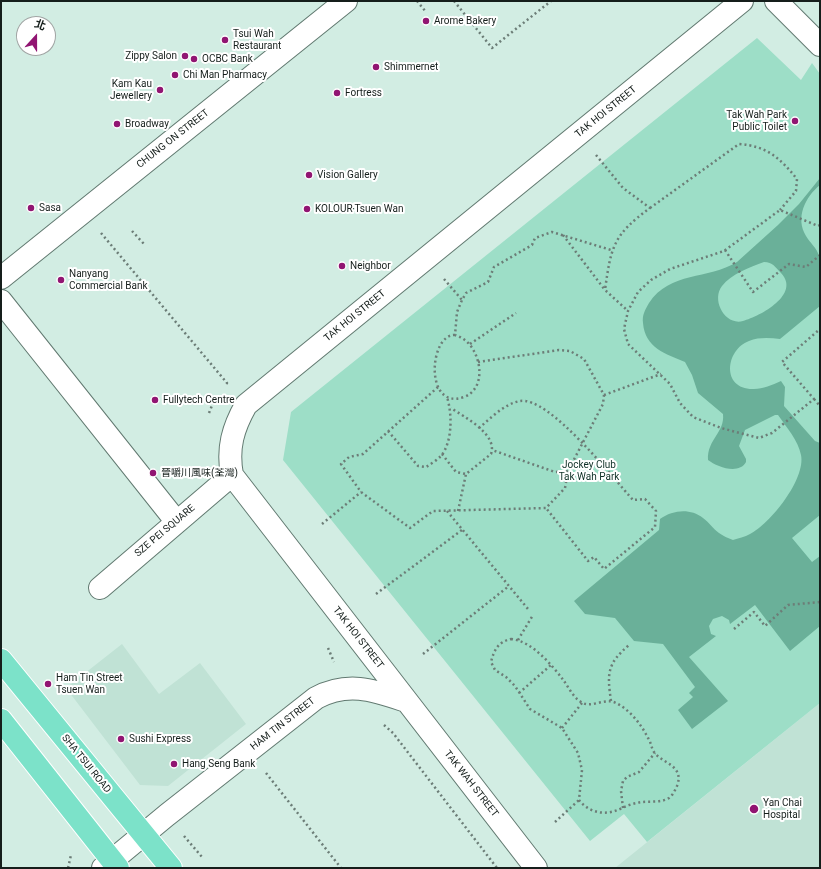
<!DOCTYPE html>
<html>
<head>
<meta charset="utf-8">
<style>
  body { margin:0 }
  #map { position:relative; width:821px; height:869px; overflow:hidden; background:#d2ede3; font-family:Roboto,"Noto Sans TC",sans-serif }
  canvas { display:block }
  .frame { position:absolute; inset:0; border:2px solid #151e1b; pointer-events:none }
  .north { position:absolute; left:16px; top:16px; width:40px; height:40px; box-sizing:border-box; background:#fff; border:1px solid #a1a5a4; border-radius:50%; rotate:21deg; font-size:11px; font-weight:700; line-height:16px; text-align:center; color:#151e1b }
  .north::after { content:''; display:block; margin:auto; width:14px; height:18px; background:#911572; clip-path:polygon(50% 0,100% 100%,50% 72%,0 100%) }
</style>
</head>
<body>
<div id="map">
<canvas width="821" height="869"></canvas>
<div class="frame"></div>
<div class="north">北</div>
</div>
<script>
const c = document.querySelector('canvas').getContext('2d');
c.lineJoin = 'round';
function paint(path, color) { c.fillStyle = color; c.fill(path, 'evenodd'); }
function stroke(path, color, width, dash) { c.strokeStyle = color; c.lineWidth = width; c.lineCap = dash ? 'butt' : 'round'; c.setLineDash(dash || []); c.stroke(path); }
function label(font, color, halo, rows, align = 'center') {
  c.font = font + ' Roboto,"Noto Sans TC",sans-serif'; c.lineWidth = 4; c.setLineDash([]); c.textBaseline = 'middle'; c.strokeStyle = halo; c.fillStyle = color; for (const [text, x, y, turn = 0] of rows) {
    c.save(); c.translate(x, y); c.rotate((+turn || 0) * Math.PI / 180); c.textAlign = isNaN(turn) ? turn : align; if (halo) c.strokeText(text, 0, 0); c.fillText(text, 0, 0); c.restore();
  }
}
const built = new Path2D(`
  M122 644 159 694 200 663 246 724 168 786 140 785 66 688Z
  M820 703V868H615L753 757Z`);
const green = new Path2D(`
  M757 38 801 80 812 63 820 74V703L647 842 624 814 590 841 283 460 291 412Z`);
const water = new Path2D(`
  M820 178V185C805 197 795 218 806 236 810 243 817 248 819 256 821 269 820 292 820 306L780 339C770 338 759 337 749 341 725 350 721 390 754 389 763 389 772 385 781 381L785 387 784 406 815 441 820 443V515L792 538 812 562 820 556V626L790 651 755 605 730 624 729 620 722 616 713 619 709 626 711 634 716 636 689 657 728 701 692 729 678 710 693 697 689 693 695 687 663 644 634 641 615 618 585 614 574 601 659 530 660 519C673 510 690 508 703 518 709 522 713 529 719 533 723 536 728 538 733 540 738 538 745 537 750 534 770 524 806 479 801 455 798 440 787 428 778 415H775L745 430 739 446 746 459V462C739 475 717 467 708 460 707 439 725 433 723 414L698 393 692 375 685 362C666 354 645 348 643 323 642 315 645 310 649 303 670 271 708 280 737 262L778 225 799 204ZM764 262C773 262 775 267 781 273 801 294 761 316 743 321 725 326 711 300 722 286 731 274 750 267 764 262Z`);
const path = new Path2D(`
  M417 1 426 12
  M454 1 492 48 551 1
  M596 155 623 188 650 208C613 235 611 247 605 290L628 311
  M650 208 739 144C767 146 780 158 797 179L796 191 780 210
  M820 225 818 226 780 210 724 251 670 269 651 280 638 292 628 311 624 329 628 344 670 384 680 403 693 417 721 428 759 438 772 433 814 399 782 362 820 329
  M132 231 144 244
  M101 233 227 383 226 384
  M563 235 605 290
  M725 250 753 292 789 264 806 267 820 255
  M444 279 462 300
  M455 335C429 334 424 411 464 397 485 389 482 360 470 345 466 340 461 337 455 335L457 312 462 300 466 293 488 282 494 267 532 245 535 238 552 232 611 250
  M470 344 516 313
  M478 362 559 350 570 351 584 359 604 395 603 404 568 471 555 472 492 450
  M438 387 363 454 349 457 341 464 361 492 410 528 433 511 546 508 565 488 568 471
  M604 395 661 374
  M814 399 820 406
  M209 413 213 403
  M479 428C491 418 504 404 520 401 549 396 613 478 633 500L645 499 656 511 655 527 604 569 594 557 588 561 546 508
  M388 431 418 466 426 467C431 464 437 460 441 456 453 441 452 413 447 397
  M442 454 456 472 466 474 491 454C498 434 464 417 451 408
  M447 511 528 609
  M458 511 466 474
  M322 524 361 492
  M376 594 462 530
  M734 629 754 612 765 626 788 605 820 602
  M511 639C532 641 552 665 564 681 569 688 573 697 581 702 591 709 605 697 616 703 630 710 641 724 648 738 651 742 651 747 654 752 661 763 685 765 677 786 675 790 673 795 669 798 661 803 651 801 642 802 635 803 628 805 622 808 607 816 590 814 579 800L582 770 578 753 562 728 530 709 515 686 506 677 495 670 491 662C494 650 498 642 511 639Z
  M518 640 533 615
  M328 648 334 662
  M423 654 509 586
  M519 693 551 665
  M611 701C607 673 607 664 629 645
  M384 725 393 733 497 868
  M562 728 582 703
  M266 773 341 868
  M623 808 621 791 623 781 627 777 639 772 655 753
  M555 822 579 800
  M184 836 202 857
  M68 868 71 855`);
const minor = new Path2D(`
  M776 1 820 45
  M1 278 346 1
  M1 301 176 521
  M100 588 232 475
  M103 868 167 815 316 698C348 681 373 690 406 701
  M536 868 232 475C227 448 233 428 246 405L742 1`);
const major = new Path2D(`
  M1 660 171 868
  M1 720 118 868`);
const markers = [
  [426,21,4,"#911572"],
  [225,40,4,"#911572"],
  [185,56,4,"#911572"],
  [194,59,4,"#911572"],
  [376,67,4,"#911572"],
  [175,75,4,"#911572"],
  [160,90,4,"#911572"],
  [337,93,4,"#911572"],
  [795,121,4,"#911572"],
  [117,124,4,"#911572"],
  [309,175,4,"#911572"],
  [31,208,4,"#911572"],
  [307,209,4,"#911572"],
  [342,266,4,"#911572"],
  [61,280,4,"#911572"],
  [155,400,4,"#911572"],
  [153,473,4,"#911572"],
  [48,684,4,"#911572"],
  [121,739,4,"#911572"],
  [174,764,4,"#911572"],
  [754,809,5,"#911572"]
];
const poiNames = [
  ["Arome Bakery",434,21],
  ["Tsui Wah",233,34],
  ["Restaurant",233,46],
  ["Zippy Salon",177,56,"right"],
  ["OCBC Bank",202,59],
  ["Shimmernet",384,67],
  ["Chi Man Pharmacy",183,75],
  ["Kam Kau",152,84,"right"],
  ["Jewellery",152,96,"right"],
  ["Fortress",345,93],
  ["Tak Wah Park",787,115,"right"],
  ["Public Toilet",787,127,"right"],
  ["Broadway",125,124],
  ["Vision Gallery",317,175],
  ["Sasa",39,208],
  ["KOLOUR‧Tsuen Wan",315,209],
  ["Neighbor",350,266],
  ["Nanyang",69,274],
  ["Commercial Bank",69,286],
  ["Fullytech Centre",163,400],
  ["晉嚼川風味(荃灣)",161,473],
  ["Ham Tin Street",56,678],
  ["Tsuen Wan",56,690],
  ["Sushi Express",129,739],
  ["Hang Seng Bank",182,764],
  ["Yan Chai",763,803],
  ["Hospital",763,815]
];
const streetNames = [
  ["TAK HOI STREET",606,112,-39],
  ["CHUNG ON STREET",173,139,-38],
  ["TAK HOI STREET",355,316,-39],
  ["SZE PEI SQUARE",165,531,-40],
  ["TAK HOI STREET",358,638,52],
  ["HAM TIN STREET",283,724,-38],
  ["SHA TSUI ROAD",86,764,51],
  ["TAK WAH STREET",471,784,52]
];
const parkNames = [
  ["Jockey Club",589,465],
  ["Tak Wah Park",589,477]
];
paint(built, '#c0e2d5');
paint(green, '#9ddec7');
paint(water, '#6ab099');
stroke(minor, '#617970', 24);
stroke(major, '#fff', 24);
stroke(path, '#6c7d77', 2.5, [2, 3]);
stroke(minor, '#fff', 22);
stroke(major, '#7ce2c9', 22);
for (const [x, y, r, color] of markers) { const dot = new Path2D(); dot.arc(x, y, r, 0, 2 * Math.PI); c.fillStyle = color; c.fill(dot); stroke(dot, '#fff', 1.5); }
label('10px', '#151e1b', '#fff', poiNames, 'left');
label('10px', '#151e1b', '#fff', streetNames);
label('10px', '#0e3026', '#fff', parkNames);
</script>
</body>
</html>
